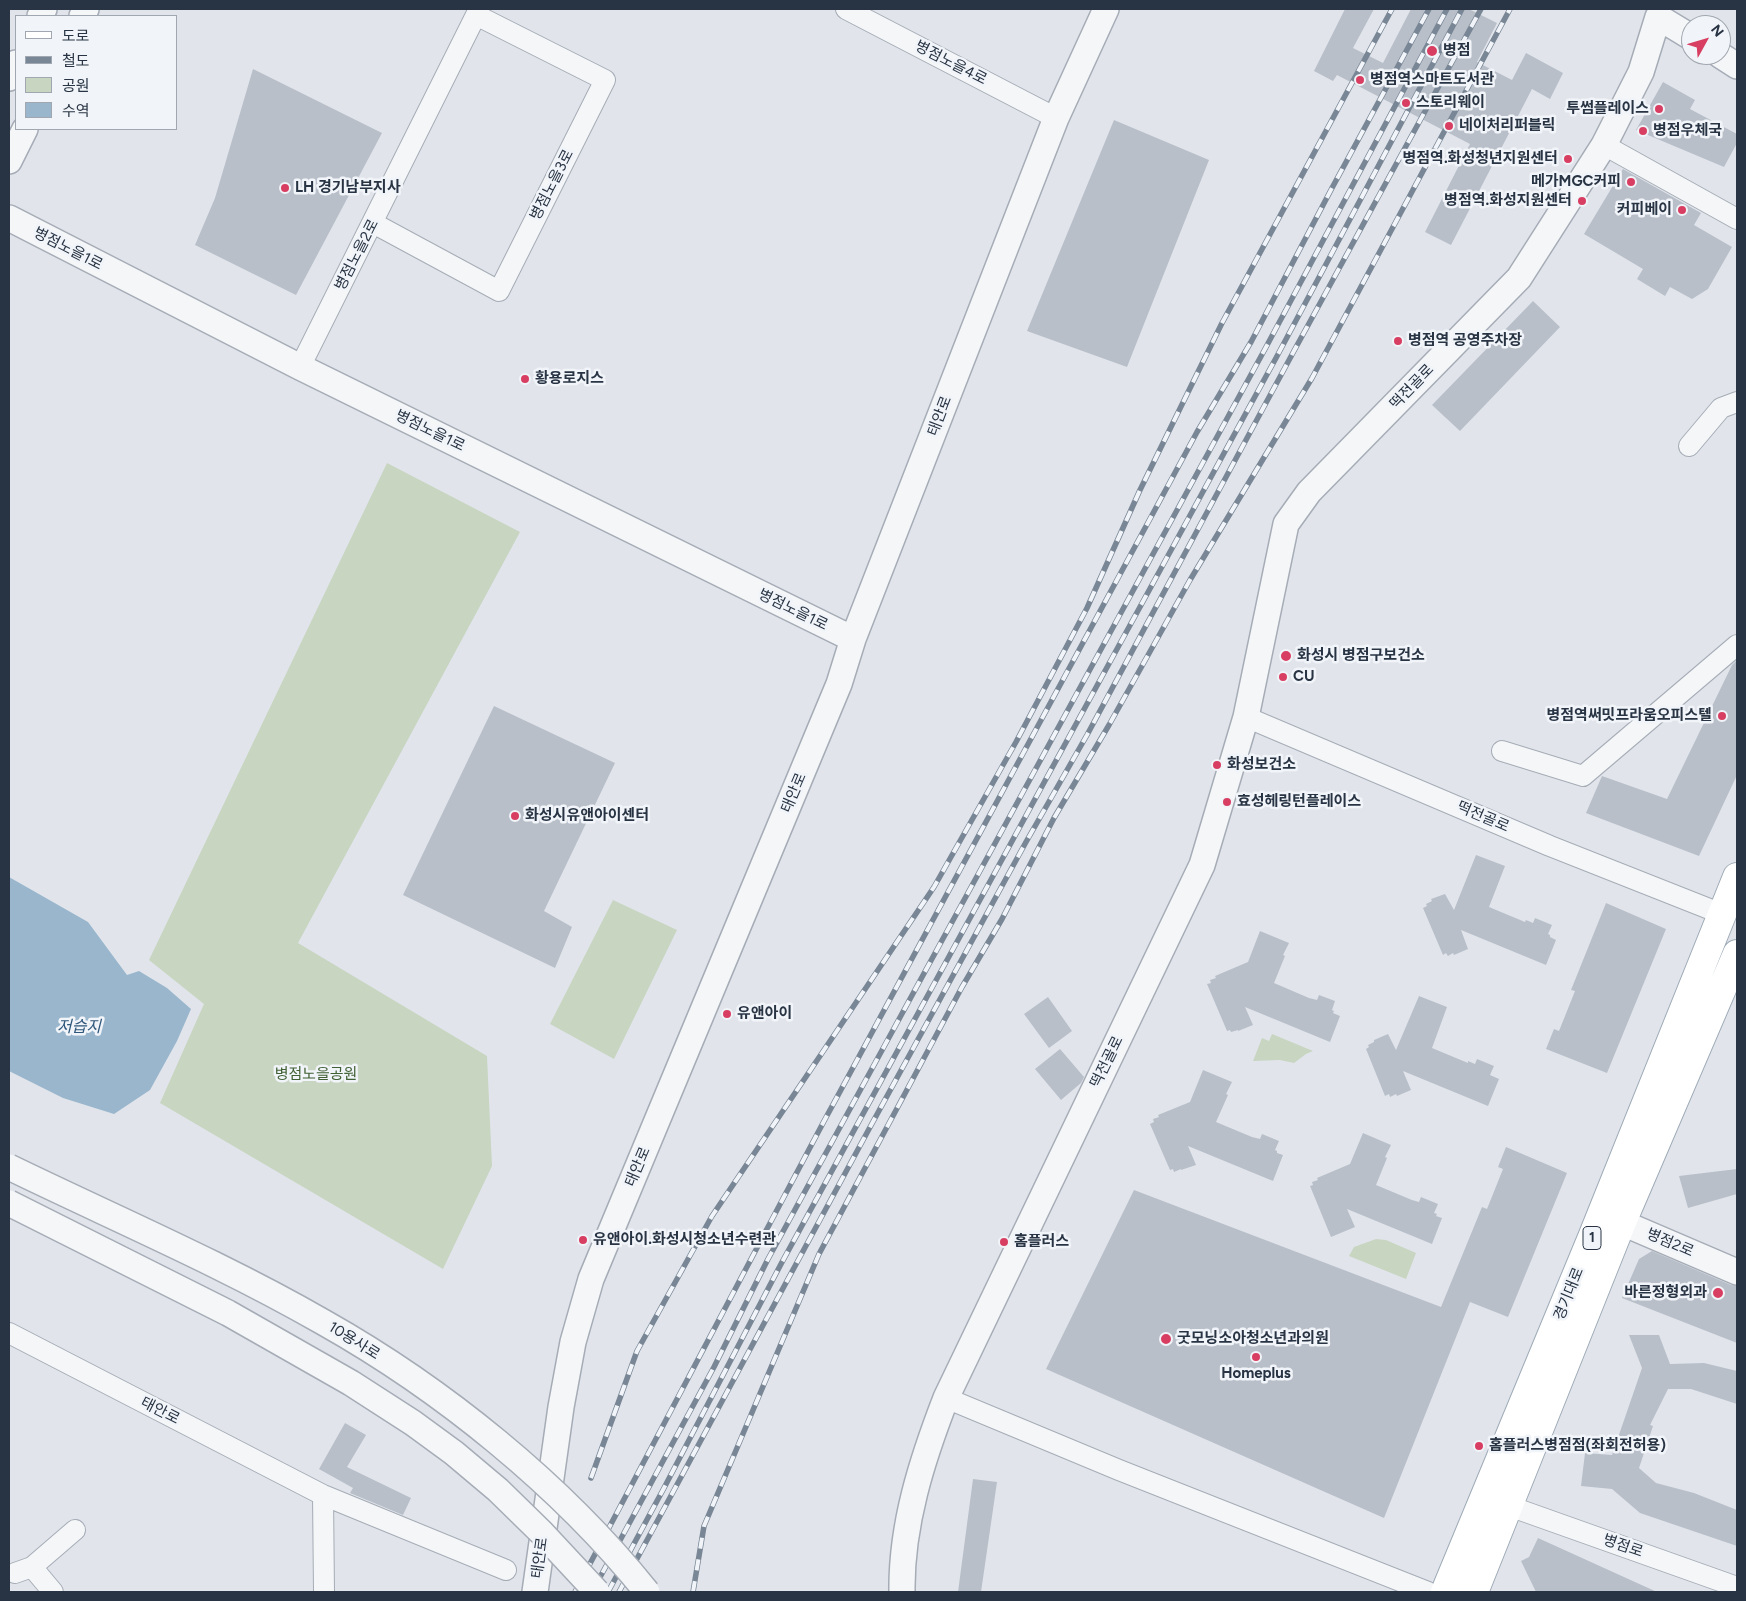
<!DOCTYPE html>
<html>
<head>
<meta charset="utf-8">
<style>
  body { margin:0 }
  #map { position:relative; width:1746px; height:1601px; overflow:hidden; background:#e1e5eb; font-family:Figtree,"Noto Sans KR",sans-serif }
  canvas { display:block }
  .frame { position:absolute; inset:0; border:10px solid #283444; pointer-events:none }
  .legend { position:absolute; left:15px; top:15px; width:162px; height:115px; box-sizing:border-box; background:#f1f4f8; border:1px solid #a1a7b0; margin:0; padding:6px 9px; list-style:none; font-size:15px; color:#283444 }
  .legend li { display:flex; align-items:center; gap:10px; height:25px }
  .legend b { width:25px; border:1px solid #a1a7b0 }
  .north { position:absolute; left:1681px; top:15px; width:50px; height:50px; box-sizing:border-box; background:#f1f4f8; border:1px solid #a1a7b0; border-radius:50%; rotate:51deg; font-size:14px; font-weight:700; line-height:20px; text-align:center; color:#283444 }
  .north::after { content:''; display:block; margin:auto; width:18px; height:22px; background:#d83e61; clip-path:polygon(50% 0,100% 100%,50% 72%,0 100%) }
</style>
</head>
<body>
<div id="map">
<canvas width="1746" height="1601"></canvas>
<div class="frame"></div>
<ul class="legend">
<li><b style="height:6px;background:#fff"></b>도로</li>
<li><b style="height:6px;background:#798695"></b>철도</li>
<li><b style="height:14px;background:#c8d5c1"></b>공원</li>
<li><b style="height:14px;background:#99b6cd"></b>수역</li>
</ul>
<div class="north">N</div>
</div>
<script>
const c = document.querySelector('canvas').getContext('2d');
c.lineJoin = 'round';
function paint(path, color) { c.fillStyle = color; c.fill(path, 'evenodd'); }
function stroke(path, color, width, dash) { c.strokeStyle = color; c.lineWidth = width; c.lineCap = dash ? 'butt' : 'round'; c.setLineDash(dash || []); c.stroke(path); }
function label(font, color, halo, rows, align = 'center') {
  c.font = font + ' Figtree,"Noto Sans KR",sans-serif'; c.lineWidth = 5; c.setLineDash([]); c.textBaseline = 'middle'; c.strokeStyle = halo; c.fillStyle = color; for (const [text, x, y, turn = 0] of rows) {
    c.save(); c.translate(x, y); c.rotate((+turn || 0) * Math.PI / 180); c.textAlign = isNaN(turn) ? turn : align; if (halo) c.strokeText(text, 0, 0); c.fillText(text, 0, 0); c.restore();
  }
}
const green = new Path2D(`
  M387 463 520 532 298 943 487 1056 492 1166 443 1269 160 1103 204 1004 149 960Z
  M613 900 677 930 614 1059 550 1024Z
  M1272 1034 1313 1051 1306 1054 1294 1063 1280 1060 1253 1061 1262 1038 1269 1041Z
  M1376 1239 1386 1240 1416 1253 1406 1279 1349 1256 1354 1247Z`);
const water = new Path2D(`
  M9 877 88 922 127 975 139 971 167 988 191 1009 177 1041 150 1090 114 1114 63 1098 9 1071Z`);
const building = new Path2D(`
  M1345 9H1374L1353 48 1383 63 1411 9H1469L1497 23 1477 62 1512 80 1526 53 1563 73 1550 99 1532 89 1451 245 1425 232 1470 144 1337 75 1333 81 1314 71Z
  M253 69 382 133 296 295 195 245 215 198Z
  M1663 82 1695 100 1690 109 1737 134V143L1724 167 1636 130Z
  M1114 120 1209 160 1127 367 1027 331Z
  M1623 169 1701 213 1694 225 1732 247 1708 289 1692 299 1670 287 1665 296 1637 279 1643 269 1584 234Z
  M1533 301 1560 327 1460 431 1432 405Z
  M1737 660V775L1699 856 1586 813 1602 776 1667 799 1732 665Z
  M494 706 615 763 544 911 572 927 555 968 403 895Z
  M1476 855 1505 866 1489 907 1525 922 1526 920 1533 923 1535 918 1552 925 1548 934 1550 935V937L1556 940 1546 965 1461 930 1468 949 1454 955 1453 953 1448 956 1446 953 1443 955 1423 908 1427 906 1426 904 1432 901 1431 899 1445 894 1454 910Z
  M1606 903 1666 929 1607 1073 1546 1049 1554 1029 1559 1031 1575 991 1571 990Z
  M1260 931 1289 943 1283 955 1285 956 1274 983 1309 998 1317 1000 1319 995 1335 1001 1332 1010 1334 1011 1333 1013 1340 1016 1330 1042 1245 1007 1253 1025 1238 1031V1030L1231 1032 1230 1030 1227 1031 1207 984 1211 983 1210 980 1216 978 1215 976 1248 962Z
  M1419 996 1447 1007 1432 1048 1468 1063V1061L1475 1064 1477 1059 1494 1066 1490 1075 1499 1079 1488 1106 1403 1071 1411 1090 1397 1096 1396 1094 1390 1097 1389 1094 1385 1096 1366 1049 1369 1047 1368 1045 1374 1042V1040L1388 1034 1396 1050Z
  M1048 997 1072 1031 1049 1048 1024 1014Z
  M1060 1049 1084 1077 1081 1083 1061 1100 1035 1069Z
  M1203 1070 1232 1082 1226 1094 1228 1095 1216 1122 1252 1137 1260 1139 1262 1134 1279 1141 1275 1150 1277 1151V1153L1283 1155 1273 1181 1188 1146 1196 1165 1181 1170V1169L1174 1172 1173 1169 1170 1170 1150 1124 1154 1122 1153 1119 1159 1117 1158 1115 1190 1102Z
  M1363 1133 1391 1145 1385 1157 1387 1158 1376 1185 1412 1200 1419 1202 1421 1197 1438 1204 1434 1213 1437 1214 1436 1216 1442 1218 1432 1244 1347 1209 1355 1227 1331 1237 1310 1186 1313 1185 1312 1182 1318 1180 1317 1178 1350 1164Z
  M1506 1147 1567 1173 1508 1317 1470 1302 1384 1518 1046 1369 1134 1190 1441 1307 1482 1207 1487 1209 1503 1169 1498 1167Z
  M1737 1169V1194L1688 1208 1679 1176Z
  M1652 1251 1731 1285 1737 1286V1343L1622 1298 1639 1259Z
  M1629 1335H1659L1670 1364 1704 1363 1737 1371V1404L1691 1389H1668L1650 1425 1653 1426 1639 1468 1656 1483 1694 1493 1737 1510V1546L1640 1513 1612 1489 1581 1486 1585 1453 1612 1455 1642 1368Z
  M345 1423 366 1435 347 1467 411 1498 403 1515 350 1493 353 1488 319 1469Z
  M973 1479 997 1482 981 1592H958Z
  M1538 1538 1657 1592H1536L1521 1561 1529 1557Z`);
const minor = new Path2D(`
  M846 9 1056 118
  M1604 145 1737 219
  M373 223 499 291 605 80 476 15
  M300 367 479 9
  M1689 446 1721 408 1737 402
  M1246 717 1550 846 1722 914
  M1502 751 1583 776 1737 645
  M9 1333 323 1495 506 1570
  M946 1398 1119 1470 1428 1592
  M323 1495 324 1592
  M1509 1506 1737 1587
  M32 1567 75 1530
  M15 1573 32 1567 53 1592`);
const tertiary = new Path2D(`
  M40 16 44 9
  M82 16 86 9
  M1720 55 1737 66
  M9 78 16 63
  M9 161 25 129
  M9 218 300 367 853 639
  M1604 1215 1737 1272
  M535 1592 561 1407 573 1342 591 1279 839 684 853 639 1056 118 1106 9
  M902 1592C901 1525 922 1460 946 1398L1202 865 1246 717 1286 524 1309 492 1519 278 1604 145 1641 72 1658 17 1691 37`);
const primary = new Path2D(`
  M1445 1592 1593 1235 1737 877
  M1474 1592 1622 1222 1737 954`);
const rail = new Path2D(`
  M591 1478 637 1351 712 1216 934 887 1016 742 1087 608 1140 490 1222 323 1392 9
  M575 1592 823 1123 1197 432 1251 342 1332 188 1429 9
  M592 1592 714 1367 768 1259 1265 349 1447 9
  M608 1592 664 1488 781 1264 1276 358 1462 9
  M619 1592 869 1129 1026 842 1087 735 1295 349 1481 9
  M693 1592 704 1526 819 1254 962 987 1002 919 1054 818 1109 725 1190 580 1312 378 1510 9`);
const tertiaryBridge = new Path2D(`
  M9 1167C114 1218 222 1264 323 1322 442 1389 561 1485 647 1592
  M9 1203 228 1313 351 1383 413 1423 454 1453 498 1490 542 1533 597 1592`);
const markers = [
  [1432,51,6,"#d83e61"],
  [1360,80,5,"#d83e61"],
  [1406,103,5,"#d83e61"],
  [1659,109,5,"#d83e61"],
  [1449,126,5,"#d83e61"],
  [1643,131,5,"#d83e61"],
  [1568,159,5,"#d83e61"],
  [1631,182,5,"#d83e61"],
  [285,188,5,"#d83e61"],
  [1582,201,5,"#d83e61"],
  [1682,210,5,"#d83e61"],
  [1398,341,5,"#d83e61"],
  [525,379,5,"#d83e61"],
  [1286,656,6,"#d83e61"],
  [1283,677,5,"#d83e61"],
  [1722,716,5,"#d83e61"],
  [1217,765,5,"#d83e61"],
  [1227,802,5,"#d83e61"],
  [515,816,5,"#d83e61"],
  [727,1014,5,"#d83e61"],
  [583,1240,5,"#d83e61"],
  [1004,1242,5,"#d83e61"],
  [1718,1293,6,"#d83e61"],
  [1166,1339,6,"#d83e61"],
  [1256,1357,5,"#d83e61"],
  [1479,1446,5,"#d83e61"]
];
const shields = [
  [1592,1238,18]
];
const shieldNames = [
  ["1",1592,1238]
];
const poiNames = [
  ["병점",1443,51],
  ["병점역스마트도서관",1370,80],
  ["스토리웨이",1416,103],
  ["투썸플레이스",1649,109,"right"],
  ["네이처리퍼블릭",1459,126],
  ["병점우체국",1653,131],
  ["병점역.화성청년지원센터",1558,159,"right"],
  ["메가MGC커피",1621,182,"right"],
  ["LH 경기남부지사",295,188],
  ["병점역.화성지원센터",1572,201,"right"],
  ["커피베이",1672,210,"right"],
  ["병점역 공영주차장",1408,341],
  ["황용로지스",535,379],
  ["화성시 병점구보건소",1297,656],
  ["CU",1293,677],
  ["병점역써밋프라움오피스텔",1712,716,"right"],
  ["화성보건소",1227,765],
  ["효성헤링턴플레이스",1237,802],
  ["화성시유앤아이센터",525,816],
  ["유앤아이",737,1014],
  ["유앤아이.화성시청소년수련관",593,1240],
  ["홈플러스",1014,1242],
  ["바른정형외과",1707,1293,"right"],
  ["굿모닝소아청소년과의원",1177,1339],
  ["Homeplus",1256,1374,"center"],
  ["홈플러스병점점(좌회전허용)",1489,1446]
];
const streetNames = [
  ["병점노을4로",951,63,27],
  ["병점노을3로",552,185,-63],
  ["병점노을1로",68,249,27],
  ["병점노을2로",357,255,-63],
  ["떡전골로",1412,387,-46],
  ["태안로",940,416,-69],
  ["병점노을1로",430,431,26],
  ["병점노을1로",793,610,26],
  ["태안로",794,793,-67],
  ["떡전골로",1483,817,23],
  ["떡전골로",1107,1062,-64],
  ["태안로",638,1167,-67],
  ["병점2로",1670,1243,23],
  ["경기대로",1569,1294,-68],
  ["10용사로",354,1341,32],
  ["태안로",160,1411,27],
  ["병점로",1623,1546,19],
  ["태안로",540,1558,-82]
];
const parkNames = [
  ["병점노을공원",316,1075]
];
const waterNames = [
  ["저습지",79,1027]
];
paint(green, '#c8d5c1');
paint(water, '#99b6cd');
paint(building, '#b8bfc9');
stroke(minor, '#a6acb6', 22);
stroke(tertiary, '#a6acb6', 28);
stroke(primary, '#9fabb7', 30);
stroke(minor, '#f4f6f8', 20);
stroke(tertiary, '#f4f6f8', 25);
stroke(primary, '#fff', 28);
stroke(rail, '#798695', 5.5);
stroke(rail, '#f1f4f8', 4, [11]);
stroke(tertiaryBridge, '#a6acb6', 28, []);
stroke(tertiaryBridge, '#f4f6f8', 25);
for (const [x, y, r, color] of markers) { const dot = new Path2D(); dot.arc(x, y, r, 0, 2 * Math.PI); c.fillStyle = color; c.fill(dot); stroke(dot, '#f1f4f8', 2); }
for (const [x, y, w] of shields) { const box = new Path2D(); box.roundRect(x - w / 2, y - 11.5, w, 23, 4); c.fillStyle = '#f1f4f8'; c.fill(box); stroke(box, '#283444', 1); }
label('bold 14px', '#283444', null, shieldNames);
label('bold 15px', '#283444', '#f1f4f8', poiNames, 'left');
label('15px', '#283444', '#f1f4f8', streetNames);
label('15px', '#406034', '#f1f4f8', parkNames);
label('italic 16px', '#2f577b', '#f1f4f8', waterNames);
</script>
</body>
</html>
